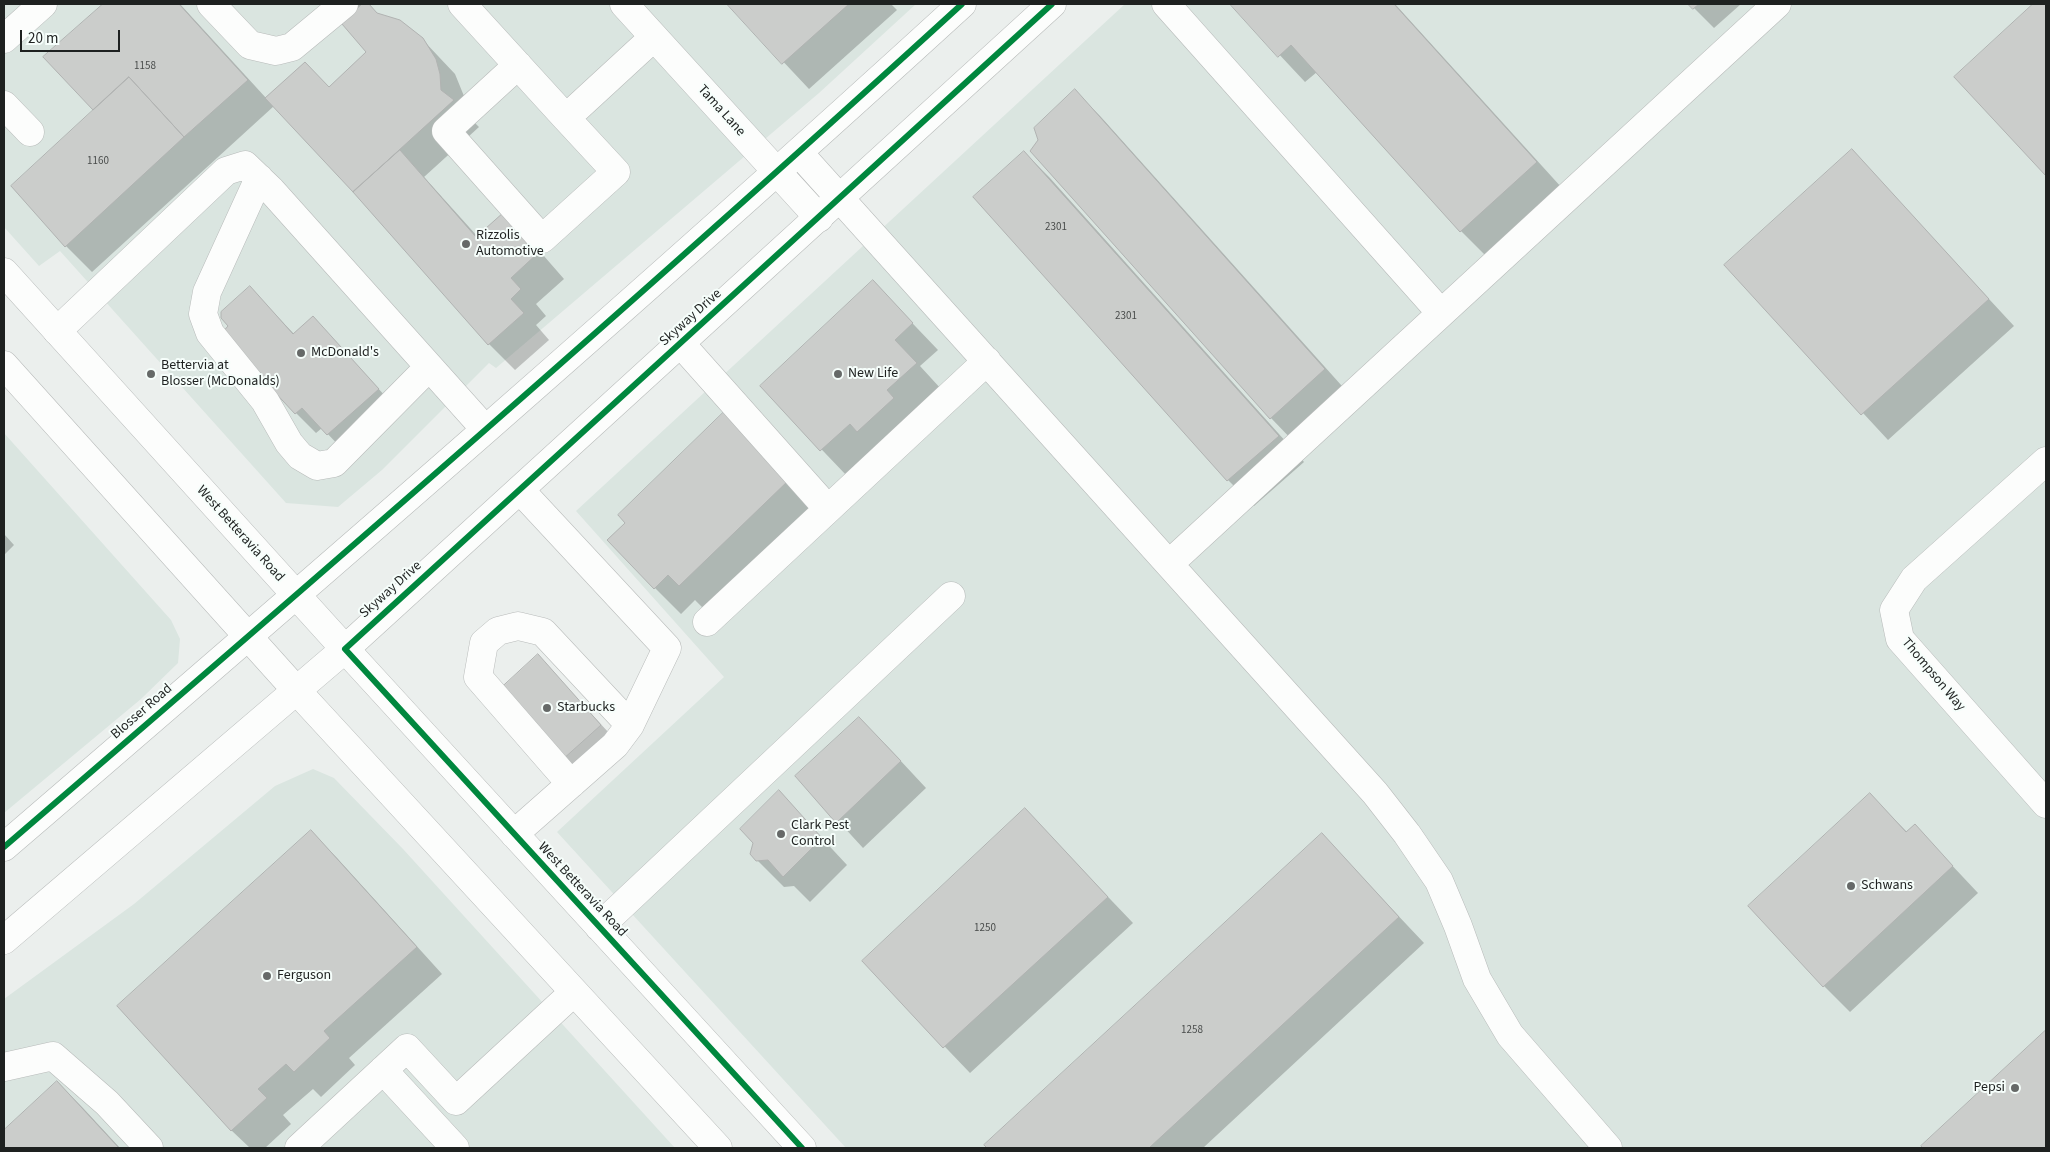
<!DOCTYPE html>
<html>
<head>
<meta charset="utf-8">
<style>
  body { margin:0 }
  #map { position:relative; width:2050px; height:1152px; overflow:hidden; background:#ebefed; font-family:"Source Sans 3",sans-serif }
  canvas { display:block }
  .frame { position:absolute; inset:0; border:5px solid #1e2120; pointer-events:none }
  .scale { position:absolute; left:20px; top:30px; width:100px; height:22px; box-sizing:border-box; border:2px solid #1e2120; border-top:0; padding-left:6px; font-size:15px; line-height:18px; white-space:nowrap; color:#1e2120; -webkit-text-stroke:4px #f6fefb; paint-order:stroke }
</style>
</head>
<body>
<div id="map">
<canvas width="2050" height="1152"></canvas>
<div class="frame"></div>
<div class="scale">20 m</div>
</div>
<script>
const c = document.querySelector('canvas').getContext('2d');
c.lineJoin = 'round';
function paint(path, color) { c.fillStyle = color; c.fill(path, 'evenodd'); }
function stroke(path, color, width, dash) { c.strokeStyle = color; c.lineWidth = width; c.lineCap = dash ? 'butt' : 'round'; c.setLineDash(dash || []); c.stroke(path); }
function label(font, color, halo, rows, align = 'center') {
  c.font = font + ' "Source Sans 3",sans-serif'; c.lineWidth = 4; c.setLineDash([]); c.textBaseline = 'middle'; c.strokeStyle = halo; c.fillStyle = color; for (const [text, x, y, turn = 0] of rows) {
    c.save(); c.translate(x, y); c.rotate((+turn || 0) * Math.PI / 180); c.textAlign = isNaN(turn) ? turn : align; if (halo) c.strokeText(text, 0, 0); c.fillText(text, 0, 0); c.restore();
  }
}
const built = new Path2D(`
  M4 4H916L819 93 496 368 489 363 382 470 338 507 286 503 60 251 39 266 4 227Z
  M1125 4H2046V1148H846L557 832 724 677 576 511Z
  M4 433 171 620 180 639 178 663 141 699 4 813Z
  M313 769 334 778 403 849 675 1148H4V999L134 904 275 786Z`);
const shadow = new Path2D(`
  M105 4H180L266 98 329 88 368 52 347 21 330 4H368L379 16 422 39 455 74 466 101V114L479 127 424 177 478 237 530 240 564 279 536 304 546 316 536 325 549 340 515 370 489 344 353 191 274 106 92 272 66 246 95 110 45 57Z
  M729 4H891L897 10 809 89Z
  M1232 4H1395L1562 188 1487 257 1461 231 1317 72 1305 82Z
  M1690 4H1741L1714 28Z
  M2035 4H2046V174L1956 77Z
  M1075 91 1101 117 1350 395 1296 444 1271 418Z
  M1852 151 2014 326 1888 440 1726 265Z
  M1024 152 1050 178 1304 462 1254 506 1228 480Z
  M873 282 938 350 920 366 942 390 847 476 761 386Z
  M250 288 294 334 332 338 398 410 348 455 322 428 316 433 296 413 230 326Z
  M726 412 816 504 706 611 695 600 681 614 655 588 627 523Z
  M4 534 14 545 4 555Z
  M538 656 621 746 583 780 563 760Z
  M885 744 926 788 863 848 797 776Z
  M779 792 847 865 810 902 794 886 784 887 757 860Z
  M1870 795 1907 832 1915 826 1978 893 1850 1012 1824 986Z
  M1025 810 1133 923 970 1073 864 962Z
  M311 832 337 858 442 974 349 1058 355 1065 321 1097 313 1089 283 1115 291 1124 265 1148H250L231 1130Z
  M1322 835 1424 943 1203 1148H989L986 1145Z
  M2046 1032V1148H1925L1923 1146Z
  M57 1082 83 1108 120 1148H4V1131Z`);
const building = new Path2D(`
  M103 4H179L248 80 184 137 129 77 93 110 43 57Z
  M362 4H369L377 13 400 20 423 38 436 59 440 74 441 90 454 100 353 192 265 98 305 62 329 87 366 52 342 24Z
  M727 4H849L782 64Z
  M1230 4H1394L1537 162 1460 232 1291 45 1278 57Z
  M1688 4H1699L1693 9Z
  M2033 4H2046V176L1954 77Z
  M129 77 184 137 65 247 11 186Z
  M1075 89 1325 369 1270 419 1030 151 1038 140 1034 128Z
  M1852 149 1989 299 1861 415 1724 265Z
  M400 150 476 237 504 212 539 252 511 278 521 289 511 299 524 313 488 345 353 192Z
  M1024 151 1279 436 1227 481 973 197Z
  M873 280 913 323 895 340 917 363 887 390 894 398 857 432 850 424 820 451 760 386Z
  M250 286 293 334 313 316 379 389 327 435 302 408 295 414 221 334 228 326 221 318V312Z
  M726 410 791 478 679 586 668 575 654 589 607 540 625 523 618 515Z
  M538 654 601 725 562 760 499 690Z
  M859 717 901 761 836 823 795 776Z
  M779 790 822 838 783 877 768 860 756 861 750 854 753 843 740 829Z
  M1870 793 1906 832 1915 824 1953 866 1823 987 1748 906Z
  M1025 808 1108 897 943 1048 862 961Z
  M311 830 417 947 324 1031 330 1038 294 1072 286 1064 258 1089 267 1098 231 1131 117 1006Z
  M1322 833 1399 917 1149 1148H987L984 1145Z
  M2046 1030V1148H1923L1921 1146Z
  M57 1081 119 1148H4V1130Z`);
const minor = new Path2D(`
  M211 4 250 45 276 51 292 47 344 4
  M462 4 566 118 654 37
  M624 4 819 218
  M1166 4 1441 313
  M4 39 43 4
  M518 65 446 131 542 239 616 172 566 118
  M4 105 30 132
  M799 153 1375 793 1407 834 1439 881 1458 926 1477 979 1510 1035 1608 1148
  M259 178 207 292 203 314 210 333 265 401 289 443 300 456 317 466 334 463 429 367
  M57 331 226 171 245 165 271 190 485 429
  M681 344 828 509
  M2046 461 1914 579 1894 610 1900 639 2046 804
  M1169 564 1777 4
  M707 622 987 361
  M345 649 802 1148
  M297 691 718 1148
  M571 784 478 677 484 643 498 631 518 626 543 632 630 725
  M514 834 615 745 630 725 667 648 520 490
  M599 927 951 596
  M4 1067 53 1056 107 1103 149 1148
  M383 1070 455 1148
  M299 1148 407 1048 456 1101 574 992`);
const major = new Path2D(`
  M4 272 345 649
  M4 365 297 691
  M4 847C326 570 648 291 962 4
  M4 940 345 649 1052 4`);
const cycleway = new Path2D(`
  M4 847C326 570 648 291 962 4
  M802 1148 345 649 1052 4`);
const markers = [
  [466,244,5,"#666968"],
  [301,353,5,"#666968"],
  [151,374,5,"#666968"],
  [838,374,5,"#666968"],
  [547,708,5,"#666968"],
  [781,834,5,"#666968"],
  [1851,886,5,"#666968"],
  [267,976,5,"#666968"],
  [2015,1088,5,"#666968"]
];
const numberNames = [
  ["1158",145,67],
  ["1160",98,162],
  ["2301",1056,228],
  ["2301",1126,317],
  ["1250",985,929],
  ["1258",1192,1031]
];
const streetNames = [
  ["Tama Lane",721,111,48],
  ["Skyway Drive",691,318,-42],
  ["West Betteravia Road",240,534,48],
  ["Skyway Drive",391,590,-42],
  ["Thompson Way",1933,675,50],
  ["Blosser Road",142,712,-41],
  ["West Betteravia Road",582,890,47]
];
const poiNames = [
  ["Rizzolis",476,236],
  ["Automotive",476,252],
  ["McDonald's",311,353],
  ["Bettervia at",161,366],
  ["Blosser (McDonalds)",161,382],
  ["New Life",848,374],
  ["Starbucks",557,708],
  ["Clark Pest",791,826],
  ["Control",791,842],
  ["Schwans",1861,886],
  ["Ferguson",277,976],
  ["Pepsi",2005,1088,"right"]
];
paint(built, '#dae5e0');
paint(shadow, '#0003');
paint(building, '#cbcdcb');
stroke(building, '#b1b3b2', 1);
stroke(minor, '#b8bbba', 29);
stroke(major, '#b8bbba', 29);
stroke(minor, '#fcfdfc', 28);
stroke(major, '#fcfdfc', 28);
stroke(cycleway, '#00873e', 6);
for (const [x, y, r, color] of markers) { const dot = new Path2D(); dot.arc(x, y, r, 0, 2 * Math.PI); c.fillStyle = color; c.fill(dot); stroke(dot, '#f6fefb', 2); }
label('11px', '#494c4b', null, numberNames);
label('14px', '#1e2120', '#f6fefb', streetNames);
label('14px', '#1e2120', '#f6fefb', poiNames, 'left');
</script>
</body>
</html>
